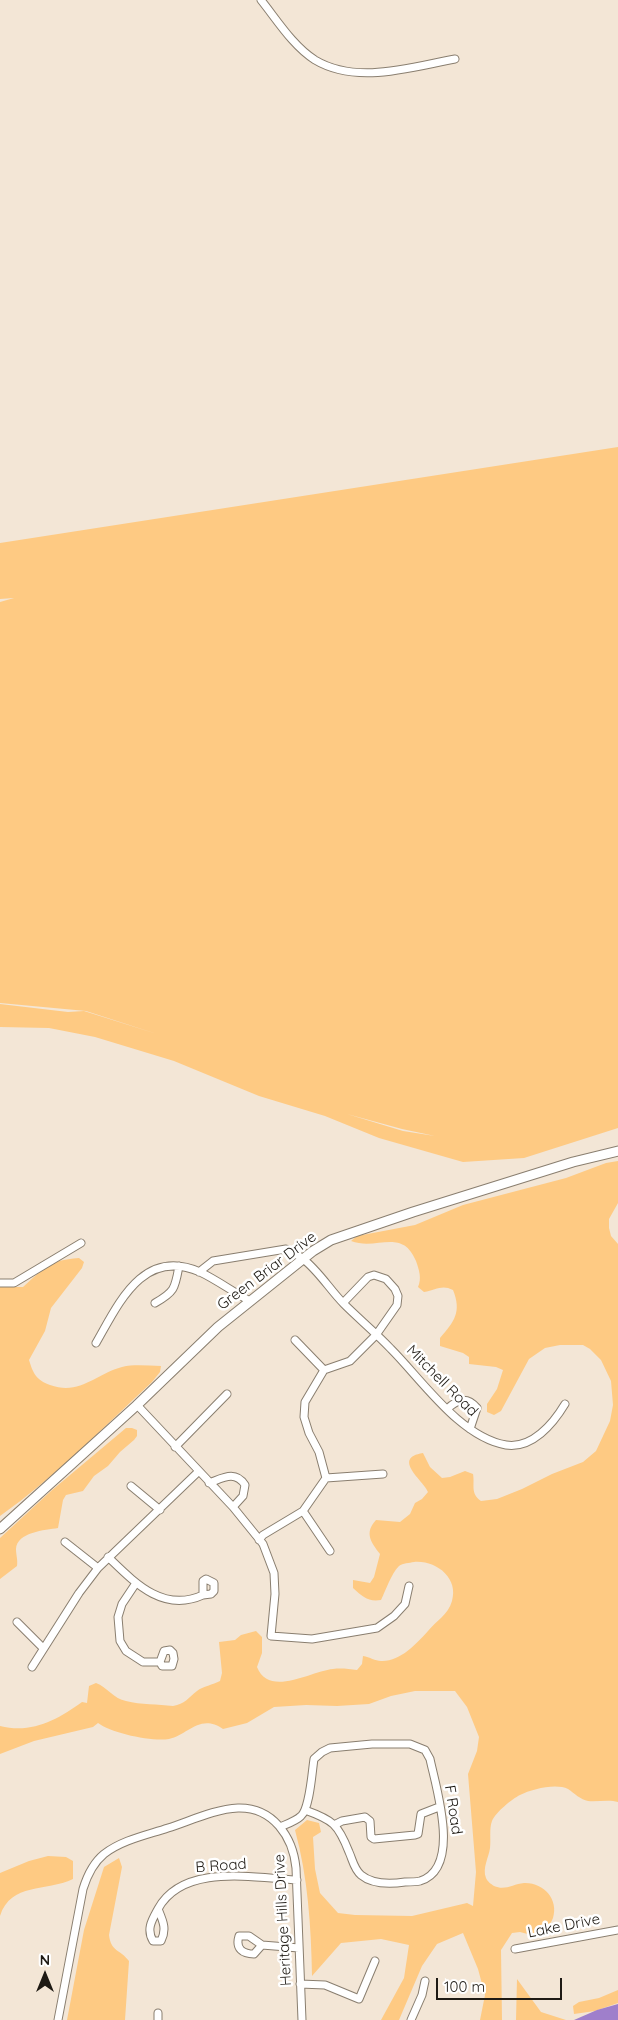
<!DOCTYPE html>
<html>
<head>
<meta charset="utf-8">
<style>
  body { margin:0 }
  #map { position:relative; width:618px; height:2020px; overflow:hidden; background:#f3e6d6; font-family:Quicksand,sans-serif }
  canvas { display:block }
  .north { position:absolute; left:20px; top:1950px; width:50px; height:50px; -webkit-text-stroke:4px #fff; paint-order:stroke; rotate:0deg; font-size:14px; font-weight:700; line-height:20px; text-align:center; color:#1e1a14 }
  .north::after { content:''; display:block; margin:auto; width:18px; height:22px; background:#1e1a14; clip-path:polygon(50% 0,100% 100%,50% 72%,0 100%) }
  .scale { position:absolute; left:436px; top:1978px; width:126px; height:22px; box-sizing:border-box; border:2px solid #1e1a14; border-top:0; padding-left:6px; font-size:15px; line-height:18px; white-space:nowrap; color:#1e1a14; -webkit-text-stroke:4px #fff; paint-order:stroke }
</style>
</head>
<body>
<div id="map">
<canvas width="618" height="2020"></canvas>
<div class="north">N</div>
<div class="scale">100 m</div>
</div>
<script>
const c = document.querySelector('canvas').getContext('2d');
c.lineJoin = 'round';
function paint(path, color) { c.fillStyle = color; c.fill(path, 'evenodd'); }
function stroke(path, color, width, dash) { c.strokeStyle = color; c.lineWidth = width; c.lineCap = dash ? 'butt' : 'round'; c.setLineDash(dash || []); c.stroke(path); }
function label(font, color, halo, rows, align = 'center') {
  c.font = font + ' Quicksand,sans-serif'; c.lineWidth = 5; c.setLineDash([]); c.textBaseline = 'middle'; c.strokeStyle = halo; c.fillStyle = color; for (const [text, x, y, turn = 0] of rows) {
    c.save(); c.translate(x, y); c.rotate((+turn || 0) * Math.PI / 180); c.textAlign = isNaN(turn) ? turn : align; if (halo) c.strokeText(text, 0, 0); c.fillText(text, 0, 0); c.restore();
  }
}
const green = new Path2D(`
  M618 447V1128L524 1158 463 1162 379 1138 325 1116 259 1096 174 1061 95 1037 49 1028 0 1027V1004L68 1012 84 1011 157 1034 86 1011 0 1003V602L14 598 0 599V543ZM347 1114 402 1129 435 1136 403 1131Z
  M618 1161V1203L609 1219V1228L611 1236 618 1244V1802C609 1799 598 1802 588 1801 581 1800 574 1793 568 1789 556 1783 532 1789 520 1795 512 1799 496 1812 492 1821 489 1829 491 1839 490 1848 489 1857 482 1868 486 1878 487 1881 491 1884 494 1886 505 1891 513 1884 524 1883 543 1882 559 1899 553 1918 550 1926 542 1932 535 1936L520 1932 512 1933 501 1950 502 2020H480L485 1995 478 1969 463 1933 437 1944 422 1966 399 2020H381L404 1978 409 1945 381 1939 341 1943 312 1976C311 1926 308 1878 295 1830L307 1820 319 1823 321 1832 313 1837 315 1869 320 1893 338 1913 355 1915 412 1916 467 1903 473 1906 476 1872 468 1774 477 1751 479 1737 467 1707 455 1691H415L391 1696 369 1704 337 1706 306 1705 274 1707 247 1723 223 1729C200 1713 188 1735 169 1739 152 1742 111 1733 98 1723L93 1727 34 1741 0 1754V1726C32 1734 57 1720 82 1702L87 1703 89 1686 96 1683C107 1687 114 1699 126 1701 141 1705 158 1704 173 1706 185 1704 188 1698 197 1691 203 1686 213 1685 220 1681L222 1673 219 1642 235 1640 241 1635 256 1631 262 1637V1653L257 1667C269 1698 311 1671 333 1669 341 1668 349 1669 357 1670L362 1664 363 1656C370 1657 375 1661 381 1661 400 1662 416 1644 428 1631 436 1621 448 1615 452 1601 459 1578 436 1560 414 1562 409 1563 403 1563 399 1566 391 1574 386 1590 381 1600 368 1602 363 1597 353 1588V1580L370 1583 374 1577 380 1554C371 1542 364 1533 376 1520L400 1522 410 1514 415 1503 422 1499 428 1492C424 1481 391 1458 423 1453L430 1467 442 1478 450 1477 465 1471 473 1474C475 1485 470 1493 481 1501L497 1499 522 1489 552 1474 583 1462 596 1451 610 1421 613 1405 611 1381 601 1360 590 1349 583 1345H560L545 1348 529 1359 501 1411 494 1415 487 1412V1404L497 1389 503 1370 496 1367 469 1364V1357L463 1353 440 1346V1338C454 1322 462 1312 453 1290 442 1284 436 1290 424 1292L418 1287C422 1278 419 1270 416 1261 402 1227 377 1251 351 1241L357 1236 415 1225 463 1205 566 1178 606 1163Z
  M79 1258 84 1262 82 1268 51 1308 45 1331 29 1360C33 1373 36 1380 50 1385 80 1396 95 1374 122 1367 135 1364 148 1366 161 1366L160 1372 152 1382C103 1428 55 1477 0 1516V1287H23C47 1266 47 1261 79 1258Z
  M126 1428H132L137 1430V1436L134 1440 120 1452 108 1466 94 1476 83 1491 66 1495 63 1500 58 1528C45 1530 17 1532 16 1549 16 1555 18 1560 17 1566L0 1579V1538L51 1491Z
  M48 1856 66 1857 73 1861V1879C46 1892 11 1882 0 1916V1873L29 1861Z
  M119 1858 122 1867 109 1935C111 1952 120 1949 129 1961L125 2020H67L84 1930 104 1867Z
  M517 1979 541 2012 566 2020H516Z
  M618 1990V2003L595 2011 574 2014 573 2006 579 2002 599 1998Z`);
const water = new Path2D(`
  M618 2004V2020H574L597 2010Z`);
const minor = new Path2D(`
  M261 0C277 20 293 46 315 60 357 85 411 67 455 59
  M199 1272 213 1261 286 1249C292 1252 298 1255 303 1259 318 1270 330 1290 344 1304 359 1319 376 1333 391 1349 422 1380 460 1437 506 1445 532 1449 553 1424 565 1404
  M0 1283H14L81 1243
  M155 1303C175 1292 175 1288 179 1266
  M295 1340 324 1370
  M96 1343C119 1303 143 1247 200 1272 217 1280 233 1292 250 1301
  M137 1405 233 1507 263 1544 274 1573 275 1594 271 1636 312 1639 377 1628 394 1616 405 1604 409 1586
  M447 1409C458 1399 467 1396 477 1408L470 1429
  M175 1447 227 1394
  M326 1478 319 1452 309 1433 304 1417 305 1402 324 1370 350 1361 376 1335 397 1305 398 1296 395 1289 386 1279 374 1275 368 1277 343 1303
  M209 1483C223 1478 235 1470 245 1485L243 1496 233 1507
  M131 1486 160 1510
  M303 1511 330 1551
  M259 1540 263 1535 303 1511 326 1478 383 1474
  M65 1542 98 1568
  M108 1557C135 1583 163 1613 203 1595
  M206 1579 214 1583V1591L211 1594 203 1595V1581Z
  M136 1583 122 1604 118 1617 120 1641 126 1651 143 1662H160
  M17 1622 43 1648
  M170 1650 173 1653 174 1659 172 1666H162L160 1662 164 1651Z
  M32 1667 79 1593 98 1568 198 1472
  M336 1824 342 1821 365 1817 370 1821 371 1837 374 1839 415 1835 418 1834 421 1814 439 1807
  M280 1827C287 1824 296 1821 301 1816 310 1808 312 1771 314 1759L322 1752 330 1748 372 1744H410L425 1750 430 1759C436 1788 462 1868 420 1881 416 1882 410 1882 405 1882 391 1884 373 1885 361 1875 354 1869 353 1861 349 1852 338 1824 333 1820 305 1810
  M158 1909C183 1863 254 1878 297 1880
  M158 1909C163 1921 167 1929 161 1941H153C146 1929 152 1920 158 1909Z
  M239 1936H249L262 1945 254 1954C243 1954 235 1949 239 1936Z
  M262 1945 299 1948
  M515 1949 618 1930
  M300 1984 325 1985 359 1999 375 1961
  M58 2020 83 1889C87 1876 93 1863 104 1854 122 1840 147 1835 168 1828 190 1821 215 1809 238 1808 273 1807 293 1837 296 1868L302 2020
  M158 2020V2013
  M411 2020 422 1995 425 1981`);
const tertiary = new Path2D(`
  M0 1529 137 1405 218 1327 313 1251 331 1240 413 1212 573 1162 618 1151`);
const streetNames = [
  ["Green Briar Drive",267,1271,-37],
  ["Mitchell Road",442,1381,45],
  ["F Road",453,1810,81],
  ["B Road",221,1866,-4],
  ["Heritage Hills Drive",283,1920,-93],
  ["Lake Drive",564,1926,-11]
];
paint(green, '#feca83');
paint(water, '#9f7fcb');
stroke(minor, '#897e6f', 9);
stroke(tertiary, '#897e6f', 11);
stroke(minor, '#fff', 7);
stroke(tertiary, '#fff', 9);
label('15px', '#1e1a14', '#fff', streetNames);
</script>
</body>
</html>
